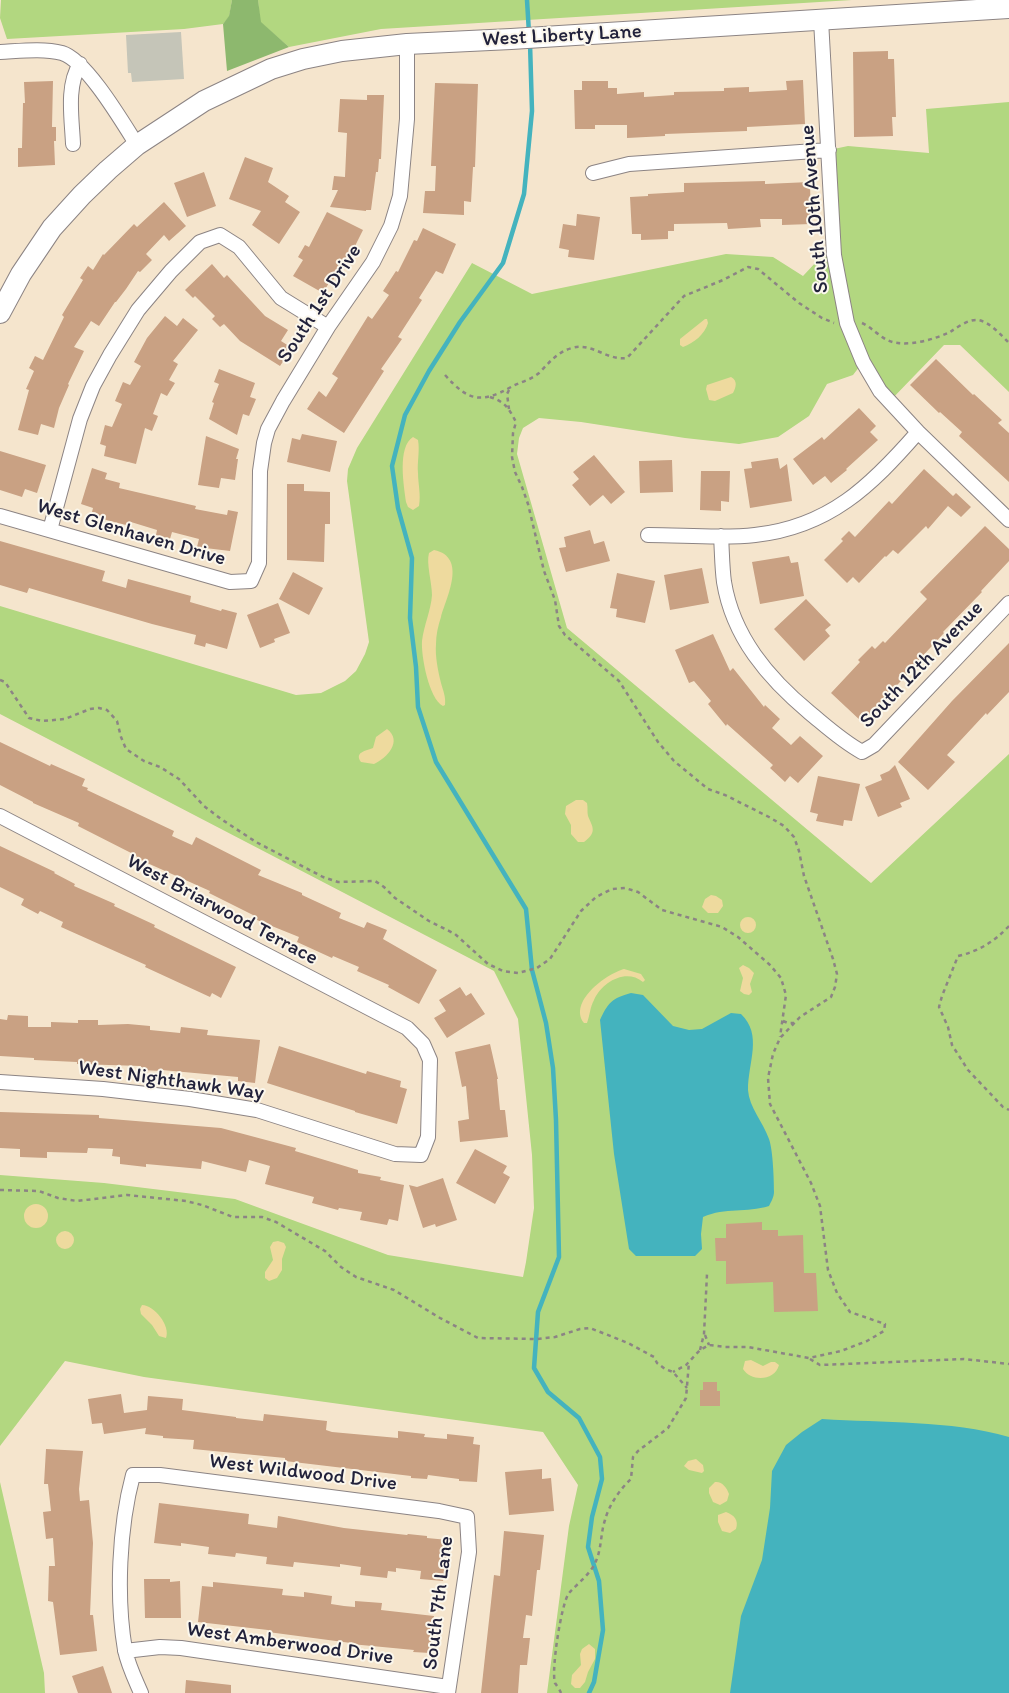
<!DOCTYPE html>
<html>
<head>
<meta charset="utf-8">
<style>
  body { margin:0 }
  canvas { display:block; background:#f5e5cd }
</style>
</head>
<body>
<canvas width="1009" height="1693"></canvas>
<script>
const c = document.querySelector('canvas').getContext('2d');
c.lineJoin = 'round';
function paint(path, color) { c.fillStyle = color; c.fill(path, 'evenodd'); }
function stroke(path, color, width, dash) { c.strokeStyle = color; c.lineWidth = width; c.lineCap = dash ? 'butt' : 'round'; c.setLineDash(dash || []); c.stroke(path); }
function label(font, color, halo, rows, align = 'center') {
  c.font = font + ' Itim,sans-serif'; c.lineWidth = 4; c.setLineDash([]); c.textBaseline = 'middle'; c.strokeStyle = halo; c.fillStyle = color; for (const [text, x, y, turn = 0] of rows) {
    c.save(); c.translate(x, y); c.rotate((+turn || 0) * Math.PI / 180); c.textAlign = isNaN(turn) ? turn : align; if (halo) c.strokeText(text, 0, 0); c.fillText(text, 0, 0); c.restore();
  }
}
const industrial = new Path2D(`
  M181 32 184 79 132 82 131 73H128L126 35Z`);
const green = new Path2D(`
  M1 0H232L229 17 223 24 184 29 7 39 0 18Z
  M258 0H852L381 29 289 47 260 22Z
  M1009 102V392L960 345H944L889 402 863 362 853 375 827 384 809 416 778 437 739 444 685 438 581 422 539 418 523 428 519 438 517 454 567 628 871 883 1009 754V1693H547L569 1526 578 1485 543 1432 144 1377 65 1361 0 1446V1175L104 1183 235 1199 388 1255 523 1277 526 1262 534 1208 532 1155 518 1019 494 971 0 714V606L296 695 321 693 345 681 356 671 365 654 369 642 347 481 348 469 357 448 472 263 532 294 726 254 773 257 803 276 818 260 834 254 829 150 848 146 929 153 926 109Z
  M0 1482 44 1673 45 1693H0Z`);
const forest = new Path2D(`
  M232 0H258L261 22 289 47 227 71 223 24 229 16Z`);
const sand = new Path2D(`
  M705 319H707L708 323C705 334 694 343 683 347L680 345V339Z
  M731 377C738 381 736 387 733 393L715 401 709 400 706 389 707 385Z
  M413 437 418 440C420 451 417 462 418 473 418 484 421 494 419 506L413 510 408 507 406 502C404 486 397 447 413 437Z
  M434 550C468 557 446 598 441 617 438 626 436 635 436 644 435 656 438 671 441 683 443 691 446 696 445 705L443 706C429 699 421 656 422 641 424 625 431 610 432 595 432 583 426 563 429 553Z
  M387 729C403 741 387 758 374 764L361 762C354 752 366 751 373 748L376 737Z
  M576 800H583L587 803C588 808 587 812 588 816 593 828 597 832 584 842H578L571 834V825L565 814 566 806Z
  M711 895 716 896 722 900 723 906 718 913H708L702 907 705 899Z
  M740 925a8 8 0 1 1 16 0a8 8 0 1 1-16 0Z
  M743 965 749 968 754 973 750 984 752 992 749 995 744 994 740 991 743 978 739 968Z
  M624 969 641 974 645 980 643 982C626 968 602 982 594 1000 590 1007 590 1015 587 1023H584C568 1002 606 974 624 969Z
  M24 1216a12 12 0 1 1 24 0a12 12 0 1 1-24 0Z
  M56 1240a9 9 0 1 1 18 0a9 9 0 1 1-18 0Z
  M278 1241 284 1243 286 1247 282 1259V1270L277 1278 269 1281 265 1278V1272L273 1260 270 1247 273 1242Z
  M142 1305C154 1305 171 1326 166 1338L159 1336 152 1325 141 1314 140 1309Z
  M751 1360 763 1366 771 1362H775L779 1365C775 1381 751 1382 743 1369L745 1361Z
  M696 1459 703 1465 704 1471 702 1473 689 1470 684 1466 688 1461Z
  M715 1482C722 1481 727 1488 729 1494L727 1501 720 1505 713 1502 709 1493V1488Z
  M726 1512C734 1515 739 1520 736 1529L730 1533 722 1531 718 1522V1515Z
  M589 1644 595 1649V1659L588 1672 585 1682 580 1688H575L571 1684 572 1675 581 1665 580 1654 582 1649Z`);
const water = new Path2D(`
  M631 993 643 995 673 1026 689 1030 702 1029 731 1013 741 1014C763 1035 748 1062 748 1090 749 1107 763 1122 769 1139 773 1150 774 1180 774 1192 774 1197 771 1202 769 1206 746 1213 726 1207 703 1217L701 1234 702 1249 695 1256H636L629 1249 614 1154 600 1020C608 1003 612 998 631 993Z
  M822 1419C883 1423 950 1420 1009 1437V1693H730L741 1616 762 1560 770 1508 772 1471 786 1445 802 1432Z`);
const stream = new Path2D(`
  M527 0 529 33
  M530 43 532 111 524 194 503 263 460 322 429 371 405 415 392 466 398 508 412 558 410 618 416 667 418 707 436 762 526 909 532 970 546 1023 553 1068 556 1120 559 1257 538 1312 534 1368 548 1392 579 1418 600 1457 602 1479 592 1517 588 1547 599 1581 603 1630 594 1682 589 1693`);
const building = new Path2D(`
  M888 51V59H894L896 117H892L893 136 854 137 853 52Z
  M803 80 805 124 747 127V131L665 134V136L627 138V125H595V129H575L574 90H582V81H608V88H617V94L644 92V97L674 95V92L724 91V88L749 87V92L787 90 786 81Z
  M53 81 52 127H56V141H54L55 165 18 167V148H22L23 103H25L24 82Z
  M435 83 478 84 475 167H473L471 202 464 201V215L423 213 425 191H435L436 166H431Z
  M367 95H384L381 159H379L378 172H376L371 210H366V211L330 207 338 190H332L334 176 345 177 347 133 338 132 340 99 367 100Z
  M245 157 273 168 268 182 289 196 285 202 300 212 279 244 252 225 261 211 229 199Z
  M204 172 216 206 187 217 174 183Z
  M765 181V184L810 182 811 224 782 225V219H760L761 227 728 229 727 223 674 224V231H668V239L641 240V234H632L630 197 648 196V194L684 192V183Z
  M164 202 186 226 169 241 164 235 146 254 152 260 140 272 138 271 126 289 116 302H115L99 326 91 321 74 347 84 351 68 384 69 385 59 408 54 428 41 424 38 435 18 430 29 390 26 389 34 371 29 368 35 356 43 360 64 317 62 315 83 280 80 278 88 266 93 270 103 254 104 255 134 224 137 227Z
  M327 212 363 230 354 248 352 246 332 282 330 281 323 293 293 276 303 260 298 257 305 245 309 247Z
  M577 214 600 217 594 260 568 257 569 250 559 248 563 224 576 226Z
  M423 228 456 244 443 274 436 271 419 298 422 300 398 337 402 339 381 369 384 371 344 433 307 409 319 391 326 397 338 378 332 374 368 316 372 319 389 295 383 291 396 271 398 272 414 240 417 241Z
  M212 264 224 278 227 275 265 316 288 330 281 341 292 348 280 366 240 341 224 324 220 327 212 319 215 316 195 296 193 298 185 290Z
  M165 316 177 326 183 318 198 330 173 361 178 364 169 380 175 383 167 396 161 393 153 414 158 416 152 431 145 428 136 464 104 456 106 446 100 444 105 425 112 427 122 404 115 401 123 382 130 385 141 366 134 362 147 338Z
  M936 359 973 395 974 394 1002 420 998 423 1009 433V482L959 436 962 432 940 412 939 413 910 385Z
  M219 369 255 383 250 397 256 399 249 416 243 414 237 435 209 419 214 403 212 402 219 384 214 382Z
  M859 408 876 426 870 432 878 440 846 469 847 470 831 483 825 476 813 485 793 459 822 437 824 440Z
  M302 434 337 441 330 472 287 462 292 438 300 440Z
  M206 436 239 449 236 459H238L235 480 221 478 219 488 198 485Z
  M0 451 46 465 37 493 25 489 22 497 0 490Z
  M594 455 625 492 611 504 603 495 590 506 572 485 579 479 573 472Z
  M778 458 780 469 787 464 792 501 750 508 744 469 752 468 751 462Z
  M672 460 673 492 640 493 639 461Z
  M92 468 107 473 105 479 120 483 119 488 196 506 195 509 227 515 228 510 238 512 230 551 197 547 199 539 172 532 170 539 156 535 157 530 131 522 130 526 91 516 93 508 81 504Z
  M924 469 953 496 956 493 971 507 961 517 948 506 928 529 926 526 898 554 893 550 886 557 885 556 859 583 853 577 847 583 824 560 843 541 841 539 849 531 855 537 889 501 892 504Z
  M701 471H730L729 502 721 501V511L700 510Z
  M287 484H304V491L330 492V524H325L324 562 287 560Z
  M985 526 1009 549V561L981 591 982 592 943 632 944 633 917 662 918 663 862 722 831 693 860 662 858 660 872 646 875 649 883 641 885 643 927 599 920 592Z
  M590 530 594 544 604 541 610 561 566 572 559 548 566 547 564 537Z
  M0 541 105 571 102 581 126 588 128 579 191 596 190 602 221 611 222 609 237 613 227 649 206 643 205 647 194 644 196 635 152 624 29 588 27 593 0 585Z
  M789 556 791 563 798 562 804 596 760 604 752 562Z
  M702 568 709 603 670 610 664 575Z
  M293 572 323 588 309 615 279 599Z
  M617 573 655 581 645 623 616 617 617 609 610 608Z
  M806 599 831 625 825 630 830 636 804 661 774 629Z
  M278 603 290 633 274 639 275 642 260 648 247 615Z
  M713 634 730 671 733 668 764 707 765 705 780 719 772 728 791 745 800 736 823 756 798 783 790 776 785 782 770 768 773 765 727 724 726 726 708 704 711 701 694 681 689 683 675 650Z
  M1009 643V692L987 715 986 713 947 755 955 762 928 790 898 762 952 701Z
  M0 742 50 766 51 764 85 779 82 786 88 788 87 790 174 831 172 836 192 845 196 837 261 870 258 875 302 893V895L341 913 339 918 364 928 367 922 387 930 383 939 437 970 419 1004 388 987 389 985 357 971 359 967 333 956 332 958 297 942 299 937 252 918 253 915 209 893 210 891 136 858 137 856 78 826 79 823 33 803V802L0 785Z
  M895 765 910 799 900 803 902 807 878 817 865 787 882 780 880 775 889 771Z
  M818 776 860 784 852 821 844 820 843 826 816 821 818 814 810 812Z
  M0 846 55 872 54 873 75 884 74 886 115 904 114 906 155 925 154 927 236 967 221 998 212 993 210 997 145 967 146 965 61 927 63 922 40 911 38 914 21 905 24 899 0 887Z
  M460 987 466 996 471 993 485 1014 447 1038 434 1018 446 1011 439 1000Z
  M8 1015 28 1016V1027H51V1022L78 1023V1020H98V1025L128 1024 150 1026V1030L180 1033 181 1027 208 1030 207 1035 260 1040 255 1083 238 1081V1077L162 1070V1071L141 1070V1066L77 1064V1062L34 1060V1058L0 1056V1019L7 1020Z
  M490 1044 498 1079H497L500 1110H505L508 1137 460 1142 458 1121 469 1119 466 1086 462 1087 455 1052Z
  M279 1046 366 1074 367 1071 401 1081 400 1087 407 1089 397 1124 355 1112V1111L267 1083Z
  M0 1112 99 1115V1118L221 1128 296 1148 295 1151 358 1170V1173L381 1177 380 1180 404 1185 398 1221 389 1219 387 1225 360 1220 362 1212 339 1208 338 1210 312 1203 314 1197 265 1184 270 1166 249 1160 246 1172 202 1161 201 1169 146 1164V1167L120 1164V1157L112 1156 113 1149 88 1148 87 1153 47 1152V1158L20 1157V1149L0 1148Z
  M475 1149 507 1166 503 1173 510 1177 495 1204 456 1183Z
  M443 1178 457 1220 436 1227 435 1224 423 1228 409 1185 417 1187Z
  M762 1222V1230H778V1236L803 1235 804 1273H816L818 1311 774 1312 773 1282 726 1284V1261H716L715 1238H726V1224Z
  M703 1382H717V1391H720V1406H700V1390H703Z
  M121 1394 124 1413 147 1410 148 1396 183 1399 182 1410 236 1417V1418L263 1421 264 1414 327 1421 326 1430 332 1432 398 1438V1431L425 1434 424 1437 447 1439V1434L474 1437 473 1444 480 1445 477 1482 459 1481V1479L428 1475 427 1479 411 1478V1476L285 1461V1458L193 1449 194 1440 163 1438V1436L145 1434 146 1428 104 1434 102 1423 92 1424 88 1399Z
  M46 1449 83 1451 79 1489 80 1501 89 1500 93 1543 90 1615H93L97 1651 60 1655 53 1602 48 1601 49 1566H55L53 1538 46 1539 43 1512 51 1511 48 1484H44Z
  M542 1469V1479L551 1478 554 1511 509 1515 505 1472Z
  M159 1503 249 1514 248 1524 277 1528 278 1516 344 1528 407 1535 408 1534 427 1536V1538L448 1540 443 1581 420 1579 421 1571 396 1568V1572L388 1571 387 1578 360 1575 361 1567 340 1564V1567L294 1562 293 1567 266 1564 267 1557 236 1553 235 1557 208 1554 209 1547 181 1543V1546L154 1543Z
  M504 1531 544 1535 540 1570H537L532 1616 526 1615 523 1638H530L527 1665H520L518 1693H481L494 1575 500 1576Z
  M144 1579H170V1582L180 1581 181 1618H145Z
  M213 1582 283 1589 282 1595 304 1597V1592L332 1596 331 1604 344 1606 355 1607V1601L382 1603 381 1610 434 1616 430 1653 413 1652 414 1650 351 1644V1643L268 1632V1630L198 1622 202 1586 213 1587Z
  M103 1666 112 1693H78L72 1676Z
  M186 1680 231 1685V1693H185Z`);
const path = new Path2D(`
  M862 323C875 329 883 342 898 343 914 345 935 339 950 332 958 327 968 319 978 320 990 322 1001 335 1009 343
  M445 375C468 401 481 404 511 387 520 382 531 380 539 373 549 363 557 352 572 348 592 342 607 361 627 358L684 296 723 280 748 267 758 269 799 303 822 318 834 323
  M509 390 507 394 509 409
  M490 397C505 402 508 407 516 422L513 433 512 457 515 472 522 487 528 504 544 571 555 600 559 626 565 635 619 681 658 742 674 761 708 789 725 795 769 817 784 826 794 837 799 851 804 876 833 959 837 974 835 987 831 997 800 1017 780 1038 773 1054 768 1078 770 1104 811 1183 820 1206 828 1270 837 1293 850 1312 885 1324 884 1331 867 1341 841 1351 809 1358 748 1347H725L709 1345 700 1350 686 1365 673 1372
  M0 680 5 682 29 718 42 721 65 719 90 709 99 708 107 710 117 721 121 737 126 749 144 761 160 767 179 779 204 806 221 819 256 842 323 877 338 882 375 881 384 887 395 898 429 921 455 934 488 964 503 971 518 973 537 968 550 959 581 911 596 897 612 889 625 888 638 892 662 910 722 927 738 937 770 965 781 978 786 995 780 1037
  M1009 926C994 942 979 951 958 956L942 996 939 1007 948 1027 952 1045 968 1070 1003 1107 1009 1110
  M783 1021 788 1023H794
  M0 1190 39 1191 58 1198 77 1201 127 1195 186 1201 202 1205 233 1217H262L276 1222 325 1251 341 1267 356 1277 394 1290 440 1318 478 1338 537 1339 555 1337 580 1329 590 1328 628 1343 654 1357 657 1363 665 1369 673 1372 687 1388
  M705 1335 709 1345
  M700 1350 704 1334 707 1274
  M810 1359 820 1365 964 1359 1009 1364
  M561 1693C560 1690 557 1686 555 1683 551 1671 561 1604 569 1593 577 1584 588 1576 594 1565 602 1551 600 1535 605 1520 609 1505 620 1489 631 1479L633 1457 638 1451 668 1428 686 1398 689 1362`);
const street = new Path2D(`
  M821 20 834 255 847 323 863 362 880 391 918 432 1009 520
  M0 52C20 51 43 48 62 53 86 60 123 123 137 145
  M73 144C72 119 66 86 80 64
  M593 173 629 164 829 150
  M0 516 230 582 251 581 259 563 260 471 264 443 268 429 283 401 328 327 373 262 391 226 400 196 407 119V44
  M50 530 80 419 93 386 110 355 138 310 171 271 200 242 220 235 239 247 281 298 328 327
  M648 535C682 535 723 539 755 535 829 527 871 486 918 432
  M721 536C722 551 722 567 724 582 733 637 768 678 810 713 827 727 842 741 862 752L874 745 1009 603
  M0 816 407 1028 423 1044 430 1060 428 1137 421 1155 395 1154 257 1110 190 1099 103 1089 0 1082
  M125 1651 160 1647 181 1648 448 1687
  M141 1693C135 1679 128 1665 125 1650 116 1597 119 1527 133 1475H160L439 1511 467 1517 469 1552 448 1693`);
const secondary = new Path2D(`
  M0 313 21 274 52 228 82 195 108 170 137 145 204 101 271 69 303 59 342 51 407 44 511 39 1009 8`);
const streetNames = [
  ["West Liberty Lane",562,36,-3],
  ["South 10th Avenue",815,209,-95],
  ["South 1st Drive",320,304,-57],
  ["West Glenhaven Drive",131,533,16],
  ["South 12th Avenue",922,665,-46],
  ["West Briarwood Terrace",222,910,28],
  ["West Nighthawk Way",171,1081,8],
  ["West Wildwood Drive",303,1473,7],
  ["South 7th Lane",439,1603,-83],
  ["West Amberwood Drive",290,1644,8]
];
paint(industrial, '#c5c5b8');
paint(green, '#b2d780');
paint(forest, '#8db86e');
paint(sand, '#eeda9e');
paint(water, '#44b3be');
stroke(stream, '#44b3be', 4.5);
paint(building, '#c9a183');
stroke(street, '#8c8484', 16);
stroke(secondary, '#8c8484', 22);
stroke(path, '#8c8484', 2.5, [4, 4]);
stroke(street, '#fff', 14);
stroke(secondary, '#fff', 20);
label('21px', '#22223b', '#fbf7ec', streetNames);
</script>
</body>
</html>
